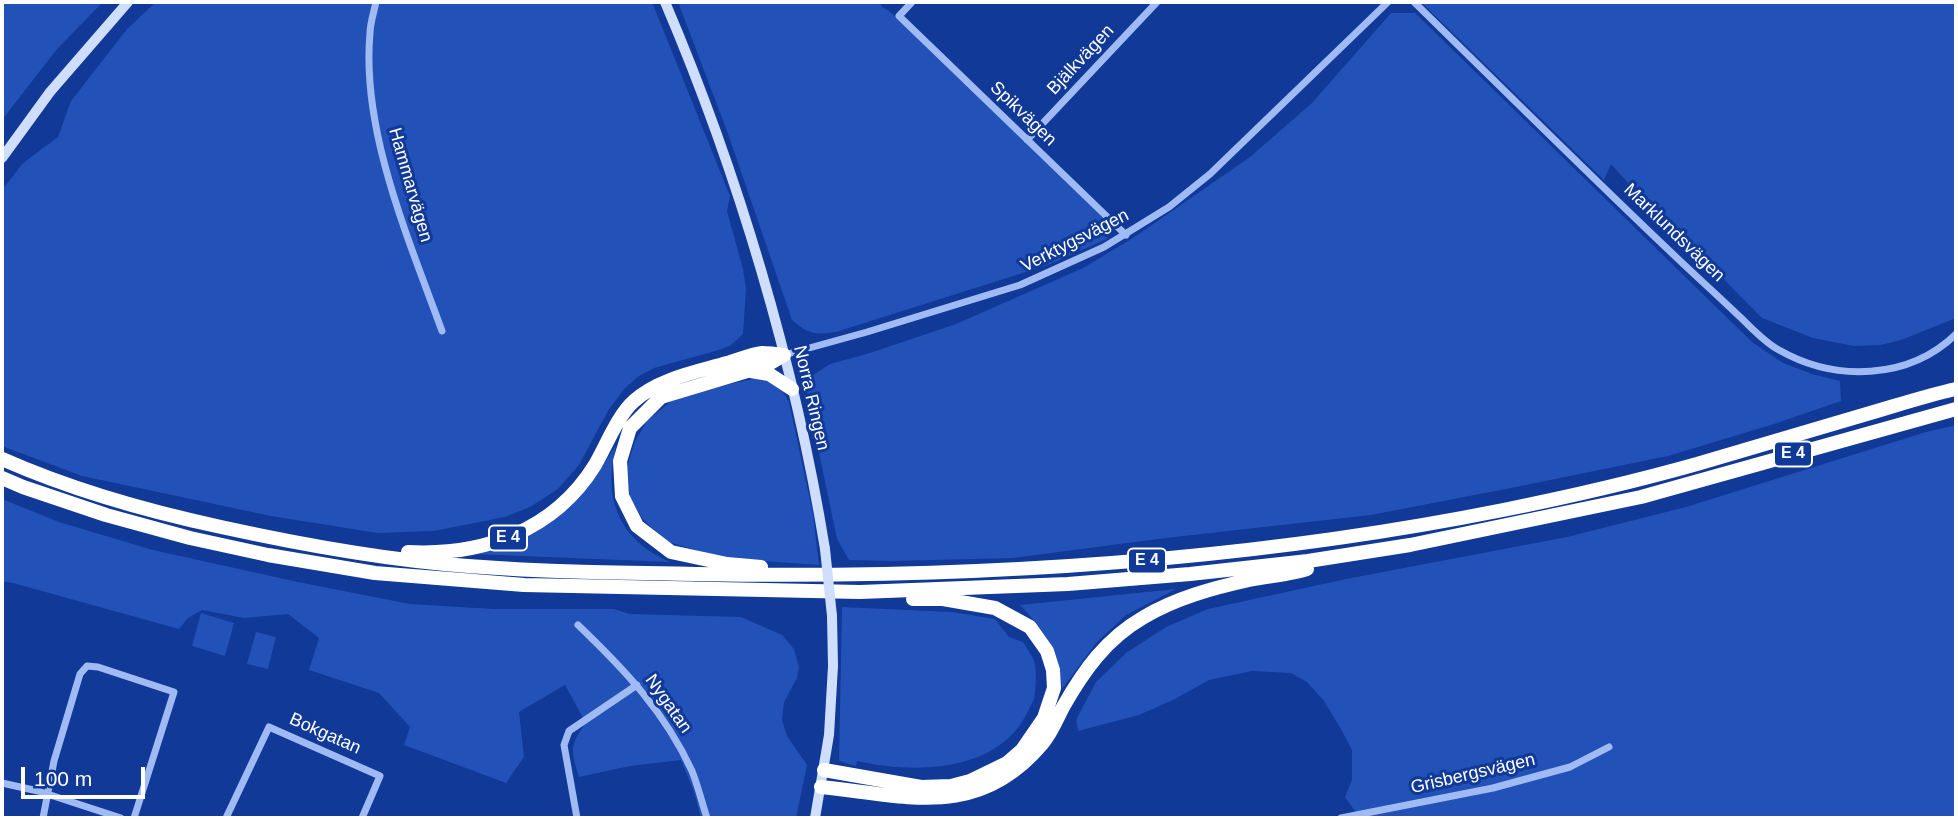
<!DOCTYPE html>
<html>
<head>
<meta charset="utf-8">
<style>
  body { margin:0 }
  #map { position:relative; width:1958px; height:820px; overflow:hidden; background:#103998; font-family:Arial,sans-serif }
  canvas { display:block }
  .frame { position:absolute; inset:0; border:4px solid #fff; pointer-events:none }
  .scale { position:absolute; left:21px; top:767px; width:124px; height:32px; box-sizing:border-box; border:4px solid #fff; border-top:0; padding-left:9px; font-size:21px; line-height:24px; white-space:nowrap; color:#fff; -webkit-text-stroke:5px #103998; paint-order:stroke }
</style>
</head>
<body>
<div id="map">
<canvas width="1958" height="820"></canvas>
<div class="frame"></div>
<div class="scale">100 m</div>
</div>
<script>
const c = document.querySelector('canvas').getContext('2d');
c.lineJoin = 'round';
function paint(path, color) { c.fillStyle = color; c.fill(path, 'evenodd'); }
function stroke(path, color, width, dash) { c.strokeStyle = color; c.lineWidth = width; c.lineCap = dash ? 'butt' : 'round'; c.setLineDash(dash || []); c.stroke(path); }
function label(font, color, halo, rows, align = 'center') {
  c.font = font + ' Arial,sans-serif'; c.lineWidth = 6; c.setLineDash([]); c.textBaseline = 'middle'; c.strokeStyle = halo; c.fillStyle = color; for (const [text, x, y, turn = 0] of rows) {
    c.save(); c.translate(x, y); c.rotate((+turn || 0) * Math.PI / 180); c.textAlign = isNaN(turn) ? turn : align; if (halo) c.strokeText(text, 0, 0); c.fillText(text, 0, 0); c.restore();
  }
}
const green = new Path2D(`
  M2 2H103L57 49 2 120Z
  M156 2H652L730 196 727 211 743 269 746 289 743 334 730 346 719 350 654 368 639 376 625 388 609 409 579 465 558 489 530 507 505 517 434 531 377 533 271 516 82 476 2 446V190L23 163 58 137 71 101 127 29Z
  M678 2H880L882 7 889 11 1107 220V239L1048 265 836 332C815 335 808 334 792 320L727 131Z
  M1421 2H1956V318L1901 340 1881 345 1854 346 1813 338 1762 318 1628 183 1611 164 1604 180Z
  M1391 13H1415L1752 342 1783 363 1812 374 1840 381 1841 401 1774 424 1668 456 1516 487 1371 515 1166 538 1013 558 893 561 849 560 837 539 807 395V379L830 364 870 353 956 324 1083 268 1133 238 1250 157 1312 103Z
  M753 379C776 380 778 382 789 402L813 514 819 565 748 560 716 556 665 541 642 518 630 497 627 467 635 441 647 421 670 402 711 388Z
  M1956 425V818H1360L1345 797 1352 780V750L1341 729 1324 701 1307 682 1291 673 1252 671 1209 680 1175 699 1139 715 1078 731 1076 720 1096 682 1126 653 1166 627 1208 609 1346 579 1567 537 1686 507 1926 432Z
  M616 445C602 497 619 541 670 562L472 554 505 547 543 527 574 502 599 472Z
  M2 499 59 522 153 550 298 582 410 604 494 609H614L630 614 741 617 782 635 794 649 799 667 797 678 784 702 782 720 787 736 807 765 796 818H701L694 792 681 760 630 766 579 777C571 751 569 745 586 723L565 685 519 712 524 757 506 783 404 745 410 727 379 693 309 670 319 638 288 614 244 618 202 610 188 618 179 629 13 583 2 581Z
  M1176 589 1126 615 1096 643 1062 689C1059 651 1045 632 1020 605Z
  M842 607 952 612 995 619 1009 637 1023 642C1027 648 1031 654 1034 661 1037 669 1036 689 1034 699 1032 703 1029 709 1027 713 998 773 913 774 857 761L856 766 839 761Z
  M201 613 234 623 225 656 192 646Z
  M256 632 276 637 268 669 247 664Z`);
const street = new Path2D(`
  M376 2C374 12 370 23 370 33 361 131 409 240 442 331
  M912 2 899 16 1126 235
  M1414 2C1501 87 1588 174 1677 258 1697 277 1718 296 1739 316 1751 327 1764 342 1779 350 1835 382 1909 380 1956 334
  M1027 140 1157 2
  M784 355 867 332 1020 285 1104 247 1169 207 1210 174 1388 2
  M578 625C624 669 665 712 692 771 698 786 702 803 707 818
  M2 783 38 791 121 818
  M43 818 54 761 80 674 87 666 98 667 174 692 134 818
  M226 818 269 727 380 776 362 818
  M577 818 564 745 569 731 637 685
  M1341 818 1493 788 1570 767 1609 747`);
const secondary = new Path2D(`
  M665 2C738 173 795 364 825 549
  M2 158 50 92 128 2
  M815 818 829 735 833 666 832 616`);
const highway = new Path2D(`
  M751 371 769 374 792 389
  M2 459C72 490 146 511 221 527 303 545 384 560 468 566 544 572 621 573 697 574 967 579 1238 563 1503 510 1568 497 1633 482 1697 464 1751 448 1806 432 1860 416 1892 407 1924 396 1956 389
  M2 478 23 487 106 515 190 538 268 555 375 573 524 585 860 592 1068 584 1190 574 1308 561 1410 545 1641 497 1956 409
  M408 552C483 556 554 531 595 465 606 446 618 415 634 401 658 379 696 372 727 363 738 360 751 354 762 353 769 353 777 354 784 355
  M761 567 727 564 671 552 637 526 622 496 620 461 630 428 661 397 767 365 784 355
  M824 770 921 787 951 786 970 781 1007 763 1022 750 1044 718 1054 688 1053 670 1047 651 1030 627 995 608 943 599H913
  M821 787C907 796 978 820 1042 744 1051 734 1057 719 1063 707 1084 670 1106 639 1144 617 1176 598 1213 588 1249 580 1268 576 1288 575 1307 569`);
const secondaryBridge = new Path2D(`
  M825 549 832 616`);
const shields = [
  [1793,454,38],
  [508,538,38],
  [1147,561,38]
];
const shieldNames = [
  ["E 4",1793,454],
  ["E 4",508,538],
  ["E 4",1147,561]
];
const streetNames = [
  ["Bjälkvägen",1081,60,-47],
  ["Spikvägen",1023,114,44],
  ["Hammarvägen",410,185,74],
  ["Marklundsvägen",1674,233,44],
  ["Verktygsvägen",1075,241,-27],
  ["Norra Ringen",811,398,77],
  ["Nygatan",668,704,55],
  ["Bokgatan",325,734,24],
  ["Grisbergsvägen",1473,774,-13]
];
paint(green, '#2251b7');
stroke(street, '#a0bbf4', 7);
stroke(secondary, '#d0defd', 10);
stroke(highway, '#fff', 14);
stroke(secondaryBridge, '#d0defd', 10);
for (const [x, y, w] of shields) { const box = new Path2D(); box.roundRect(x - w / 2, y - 12.5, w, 25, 5); c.fillStyle = '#103998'; c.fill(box); stroke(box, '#fff', 2); }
label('bold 16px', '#fff', null, shieldNames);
label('18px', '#fff', '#103998', streetNames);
</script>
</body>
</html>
